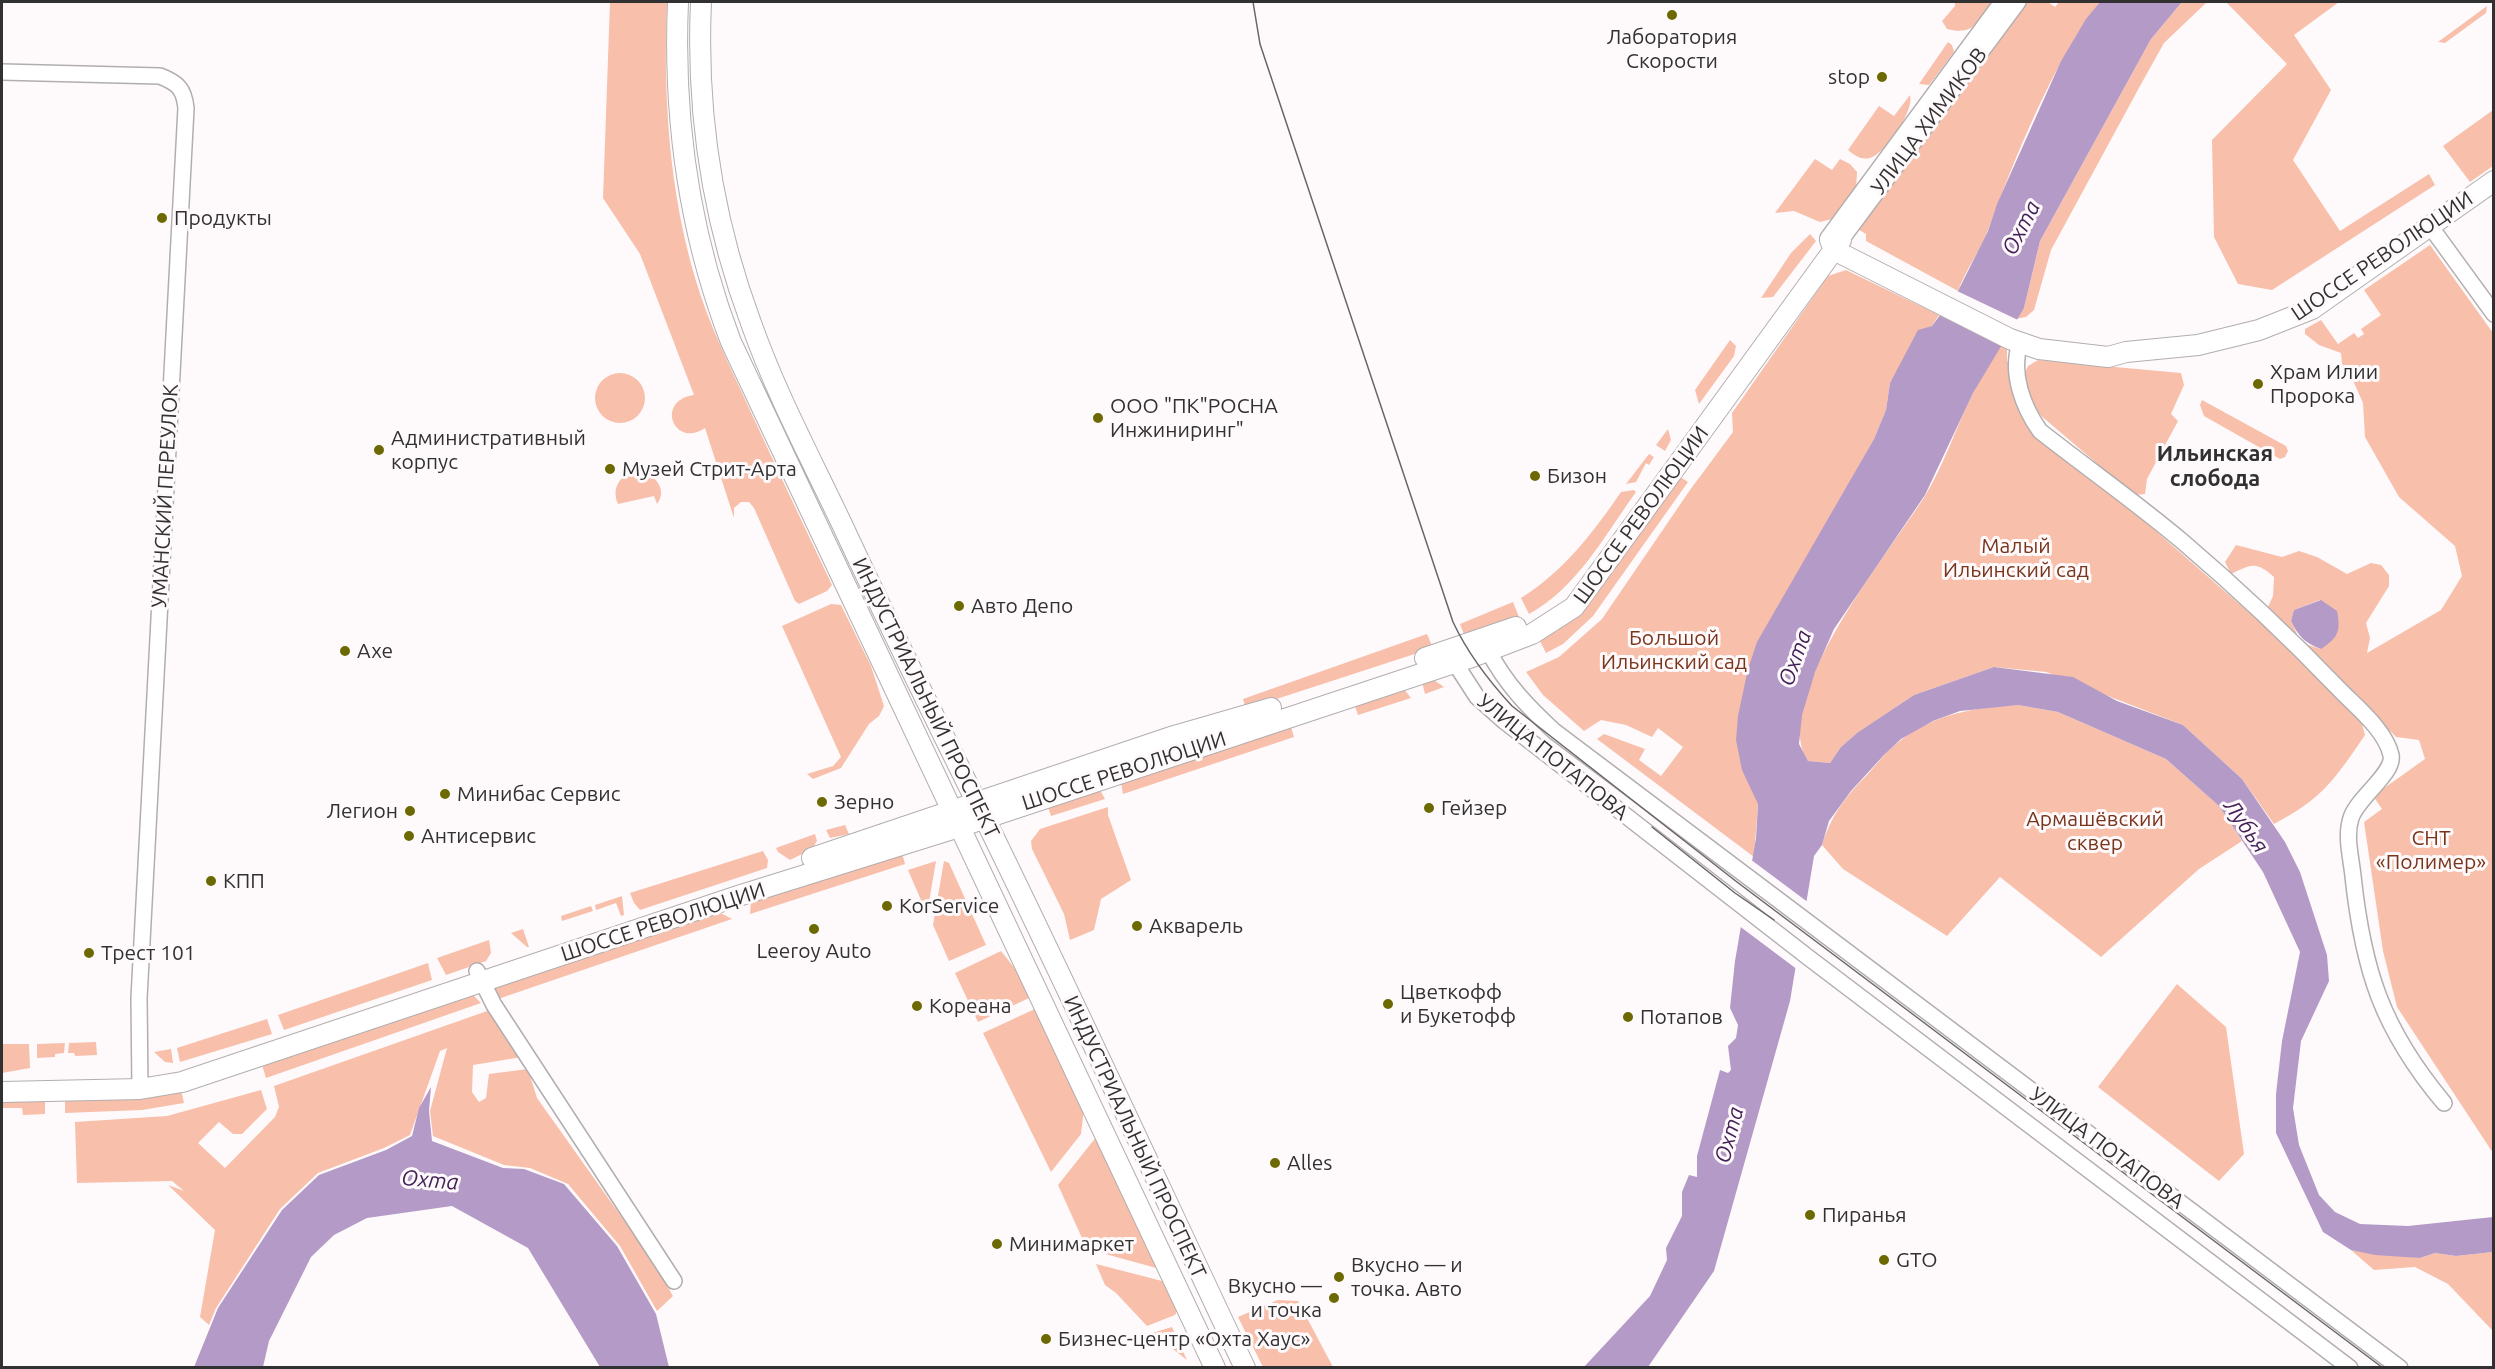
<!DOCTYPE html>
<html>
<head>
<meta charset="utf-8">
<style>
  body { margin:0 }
  #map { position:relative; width:2495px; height:1369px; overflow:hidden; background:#fefafb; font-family:Ubuntu,sans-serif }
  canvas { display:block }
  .frame { position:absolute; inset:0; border:3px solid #323131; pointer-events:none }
</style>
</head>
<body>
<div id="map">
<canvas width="2495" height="1369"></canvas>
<div class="frame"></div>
</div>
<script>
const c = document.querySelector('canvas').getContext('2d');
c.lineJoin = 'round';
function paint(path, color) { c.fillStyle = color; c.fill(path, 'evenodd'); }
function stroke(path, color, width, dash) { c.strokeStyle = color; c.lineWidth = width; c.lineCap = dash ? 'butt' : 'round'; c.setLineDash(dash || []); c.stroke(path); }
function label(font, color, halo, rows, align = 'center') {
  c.font = font + ' Ubuntu,sans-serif'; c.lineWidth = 6; c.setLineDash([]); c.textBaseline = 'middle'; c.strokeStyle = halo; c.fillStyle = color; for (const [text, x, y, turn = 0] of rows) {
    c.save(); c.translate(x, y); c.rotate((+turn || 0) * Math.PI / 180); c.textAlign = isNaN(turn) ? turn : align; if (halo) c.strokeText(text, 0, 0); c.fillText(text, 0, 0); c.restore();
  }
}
const green = new Path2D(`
  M610 2H667C663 96 669 191 696 281 709 325 730 366 749 408 776 467 804 526 832 585L827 591 799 604 795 601 754 508 749 502H741L734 508V518L705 428C675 449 654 401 694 395L640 254 603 198Z
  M1955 2H1993C1979 21 1974 36 1947 29L1942 21 1955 6Z
  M2026 2H2048L2055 7 2059 2H2100C2053 61 2015 158 1988 230 1980 251 1966 269 1958 291L1866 241V234L1856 228Z
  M2182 2H2207L2164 43 2140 86 2051 250 2034 310 2026 317 2015 319 2024 308 2040 241 2151 39Z
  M2226 2H2339L2294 35 2331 90 2293 160 2340 231 2429 174 2435 185 2272 290 2238 284 2214 237 2212 140 2287 64Z
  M2487 6 2486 13 2445 43 2438 42Z
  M1948 42 1952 45 1954 52 1929 85 1919 84Z
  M1910 95C1915 110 1885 154 1870 158 1861 160 1855 156 1848 150L1879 106 1894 116Z
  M2493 110V166L2470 182 2443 146Z
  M1815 159 1832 170 1840 159 1850 164 1857 172 1856 190 1836 218 1820 222 1794 211 1775 213Z
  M1810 234 1816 241 1773 297 1761 298 1791 253Z
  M2430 245 2493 333V1153L2397 1007 2383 951 2364 822 2382 809 2373 796 2425 759 2419 740 2396 737 2308 648V645L2321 649 2320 600 2294 610 2291 621 2297 634H2294L2267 609 2273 596 2274 577C2256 561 2252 564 2231 574L2225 562 2236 545 2282 557 2299 551 2317 557 2347 574 2371 563 2381 565 2389 575V586L2366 623 2370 638 2367 653 2441 610 2462 576 2455 546 2399 497 2365 437 2363 403 2351 376 2342 364 2341 353 2319 345 2305 334V329L2321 320 2338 344 2354 333 2358 338 2364 334 2361 329 2381 315 2364 290Z
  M1846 270 1939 315 1932 326 1924 330 1890 383 1886 410 1874 439 1837 505 1758 804 1754 857 1597 739 1604 734 1645 749 1639 760 1661 776 1683 747 1658 728 1652 737 1626 725 1601 720 1584 731 1543 695 1526 672 1559 657 1602 619 1690 490 1733 432 1732 413 1828 276Z
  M1730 340 1736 346 1734 356 1699 404 1695 390Z
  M2000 345 2007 348V361L2012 366 2014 393 2030 430 2134 512 2270 631 2361 720 2365 735C2335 779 2322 799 2274 824L2242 779 2183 725 2046 672 1994 667 1914 695 1856 734 1841 747 1830 763 1808 761C1767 700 1892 549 1925 496 1945 463 1956 427 1973 393 1982 376 1991 361 2000 345Z
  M2038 360 2181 373 2184 385 2171 414 2178 421 2147 479 2145 494 2134 495 2033 409 2023 377 2028 366Z
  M595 398a25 25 0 1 1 50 0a25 25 0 1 1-50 0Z
  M2202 400 2286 446 2288 451 2285 457 2280 459 2204 416 2200 405Z
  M1668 429 1671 440 1665 451 1656 445Z
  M1649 454 1654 457 1649 465 1646 463 1636 482 1626 484Z
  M637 471C653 472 669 489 657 504L654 496 618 504C611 488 620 474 637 471Z
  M1679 476 1688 482 1593 616 1563 644 1546 653 1539 639 1557 631 1582 610Z
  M1634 490 1636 492C1605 535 1577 588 1529 614L1521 598C1565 570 1592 534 1621 492Z
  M1513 602 1519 617 1465 637 1460 624Z
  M831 604 841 605 871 666 884 706 879 716 869 724 841 768 813 779 807 774 833 766 841 757 782 626Z
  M1427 634 1433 648 1255 706H1245L1243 699Z
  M1434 680 1444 687 1425 694 1422 682Z
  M1403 688 1411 698 1358 715 1355 706 1370 697Z
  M2018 705 2058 712 2166 759 2219 806 2242 841 2199 869 2101 957 2000 877 1947 936 1843 869 1822 845C1831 816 1845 797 1866 776 1877 764 1887 750 1901 740 1935 714 1976 707 2018 705Z
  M1291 727 1294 737 1123 794 1121 783Z
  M1100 790 1105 799 1051 816 1048 807Z
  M1108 807V815L1131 880 1101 899 1094 930 1070 940 1064 914 1032 849 1031 841 1040 829Z
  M845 825 849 834 830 838 826 830Z
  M815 834 817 841 812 849 790 860 778 852 776 848Z
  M763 851 768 860 767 868 640 910 634 903 630 893Z
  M902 853 905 864 750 914 751 901Z
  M936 861 927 914 908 870Z
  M944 861 949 863 986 945 949 961 933 925Z
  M622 896 624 915 621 916 616 903 596 910 595 905Z
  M591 906 593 911 562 921 561 916Z
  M717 911 732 919 495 1000 496 987 500 983Z
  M523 929 529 947H527L511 933Z
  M489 940 491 953 486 961 446 975 437 958Z
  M1001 951 1024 980 1031 994 1029 998 978 1022 955 973Z
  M428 963 432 980 284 1030 278 1015Z
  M2177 984 2226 1027 2244 1154 2219 1181 2098 1087Z
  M465 994 473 995 481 1003 266 1078 262 1065Z
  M1035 1009 1039 1010 1084 1108 1081 1134 1051 1172 983 1033Z
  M490 1010 522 1057 473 1065 472 1092 479 1102 486 1098 489 1074 528 1069 537 1098 650 1257 673 1296 657 1311 620 1246 568 1184 530 1168 504 1165 433 1136 430 1111 447 1048 440 1051 410 1135 384 1148 318 1173 280 1209 216 1308 209 1325 200 1317 215 1230 168 1185 184 1191 172 1181 77 1183 75 1122 167 1116 261 1090 267 1109 242 1134H233L219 1122 198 1143 225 1168 275 1117 279 1107 274 1086Z
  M267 1019 272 1034 180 1062 177 1048Z
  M96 1042 97 1055 75 1056 74 1053H68L69 1043Z
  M65 1043 64 1053 55 1054V1057L37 1058V1044Z
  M2 1044H29L30 1068 2 1073Z
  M171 1049 173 1063 165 1062 154 1052Z
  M181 1089 184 1103 142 1110 65 1113V1097Z
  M2 1098H45V1114L23 1115 22 1108H2Z
  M1097 1136 1160 1269 1087 1249 1058 1185Z
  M2351 1250 2420 1258 2435 1253 2456 1256 2493 1252V1331L2448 1284 2415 1267 2374 1270Z
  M1096 1264 1166 1282 1178 1309 1175 1315 1147 1326 1116 1293 1105 1285Z
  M1278 1300 1298 1301 1333 1367H1263L1238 1317Z
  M1172 1327 1187 1360 1152 1333Z`);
const water = new Path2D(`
  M2100 2H2182L2151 39 2040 241 2024 308 1973 393 1925 495 1834 629 1815 672 1802 715 1799 744 1808 761 1830 763 1841 747 1857 733 1914 695 1994 667 2073 677 2117 701 2183 725 2242 779 2285 842 2300 872 2327 955 2329 981 2301 1041 2293 1108 2299 1145 2319 1195 2335 1212 2360 1224 2408 1226 2493 1217V1252L2456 1256 2435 1253 2420 1258 2375 1255 2351 1250 2323 1232 2276 1133V1094L2282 1041 2300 952 2263 872 2219 806 2166 759 2058 712 2018 705 1960 711 1933 721 1901 739 1884 755 1851 791 1829 821 1822 845 1814 856 1790 1001 1714 1271 1648 1367 1583 1368 1650 1296 1667 1260 1666 1248 1682 1216V1192L1689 1175 1697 1177V1156L1720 1070 1728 1073 1731 1070 1728 1046 1736 1038 1738 1025 1730 1008 1735 961 1756 838 1758 804 1742 770 1736 740 1738 716 1748 669 1757 642 1874 439 1886 410 1890 383 1918 330 1932 326 1958 291 1988 231 1997 204 2061 61 2086 19Z
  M2321 600 2337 611C2341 631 2338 638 2321 649 2305 643 2298 636 2291 621L2294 610Z
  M431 1087 429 1111 432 1141 503 1168 524 1169 564 1184 617 1246 656 1314 669 1367H600L528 1248 452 1206 367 1218 334 1235 311 1257 269 1341 263 1367H194L218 1308 282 1210 319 1175 386 1150 412 1136 419 1108Z`);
const pier = new Path2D(`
  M1955 290 2018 320 2003 346 1937 314Z
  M1750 859 1809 903 1798 970 1738 925Z`);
const minor = new Path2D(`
  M2 72 160 76C178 83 184 89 186 108L139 998 140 1089
  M2430 226 2494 314
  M1828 238 2002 2
  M1841 240 2018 2
  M2020 343C2010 373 2023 407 2040 431 2087 468 2137 503 2183 542 2237 588 2289 637 2338 688 2355 706 2385 729 2391 755 2395 773 2357 798 2351 818 2345 836 2351 857 2353 876 2363 970 2382 1029 2444 1103
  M1489 652C1506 684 1527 706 1554 731L2400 1368
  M1455 663 1477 697 1504 721 1809 958 2350 1368
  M477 971 494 1005 674 1281`);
const major = new Path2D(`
  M678 2C673 119 689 233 731 342L1215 1368
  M701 2C696 111 713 221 751 323 775 391 809 455 840 520 886 619 934 717 983 815 1073 998 1158 1184 1245 1368
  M1830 240 1834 250 2010 339 2039 349 2108 357 2126 352 2198 345 2259 330 2312 309 2494 181
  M1425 658 1516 627
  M812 858 1174 736 1271 708
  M2 1092 140 1089 182 1082 738 896 959 827 1472 657 1532 634 1574 607 1841 240`);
const tram = new Path2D(`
  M1253 2 1260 44 1453 622C1468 654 1488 680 1512 706L1737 882 2383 1368
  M1652 827 1735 893 1774 920`);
const markers = [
  [1672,15,6,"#6c6902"],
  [1882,77,6,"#6c6902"],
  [162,218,6,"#6c6902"],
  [2258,384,6,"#6c6902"],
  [1098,418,6,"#6c6902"],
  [379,450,6,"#6c6902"],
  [610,469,6,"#6c6902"],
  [1535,476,6,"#6c6902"],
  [959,606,6,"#6c6902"],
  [345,651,6,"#6c6902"],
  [445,794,6,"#6c6902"],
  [822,802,6,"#6c6902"],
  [1429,808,6,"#6c6902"],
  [410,811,6,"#6c6902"],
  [409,836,6,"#6c6902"],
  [211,881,6,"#6c6902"],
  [887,906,6,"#6c6902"],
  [1137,926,6,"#6c6902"],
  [814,929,6,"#6c6902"],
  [89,953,6,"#6c6902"],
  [1388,1004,6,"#6c6902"],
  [917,1006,6,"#6c6902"],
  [1628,1017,6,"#6c6902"],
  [1275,1163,6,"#6c6902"],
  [1810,1215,6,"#6c6902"],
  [997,1244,6,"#6c6902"],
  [1884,1260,6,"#6c6902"],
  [1339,1277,6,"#6c6902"],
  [1334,1298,6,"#6c6902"],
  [1046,1339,6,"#6c6902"]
];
const poiNames = [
  ["Лаборатория",1672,37,"center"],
  ["Скорости",1672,61,"center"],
  ["stop",1870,77,"right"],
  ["Продукты",174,218],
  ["Храм Илии",2270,372],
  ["Пророка",2270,396],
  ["ООО \"ПК\"РОСНА",1110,406],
  ["Инжиниринг\"",1110,430],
  ["Административный",391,438],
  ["корпус",391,462],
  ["Музей Стрит-Арта",622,469],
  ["Бизон",1547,476],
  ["Авто Депо",971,606],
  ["Ахе",357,651],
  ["Минибас Сервис",457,794],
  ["Зерно",834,802],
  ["Гейзер",1441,808],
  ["Легион",398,811,"right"],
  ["Антисервис",421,836],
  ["КПП",223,881],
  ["KorService",899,906],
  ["Акварель",1149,926],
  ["Leeroy Auto",814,951,"center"],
  ["Трест 101",101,953],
  ["Цветкофф",1400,992],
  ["и Букетофф",1400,1016],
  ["Кореана",929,1006],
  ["Потапов",1640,1017],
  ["Alles",1287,1163],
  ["Пиранья",1822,1215],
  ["Минимаркет",1009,1244],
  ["GTO",1896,1260],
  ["Вкусно — и",1351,1265],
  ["точка. Авто",1351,1289],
  ["Вкусно —",1322,1286,"right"],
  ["и точка",1322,1310,"right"],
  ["Бизнес-центр «Охта Хаус»",1058,1339]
];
const streetNames = [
  ["УЛИЦА ХИМИКОВ",1929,121,-53],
  ["ШОССЕ РЕВОЛЮЦИИ",2382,256,-34],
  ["УМАНСКИЙ ПЕРЕУЛОК",165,496,-87],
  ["ШОССЕ РЕВОЛЮЦИИ",1641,515,-54],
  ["ИНДУСТРИАЛЬНЫЙ ПРОСПЕКТ",926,698,64],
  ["УЛИЦА ПОТАПОВА",1553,757,39],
  ["ШОССЕ РЕВОЛЮЦИИ",1124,771,-18],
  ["ШОССЕ РЕВОЛЮЦИИ",663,922,-18],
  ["ИНДУСТРИАЛЬНЫЙ ПРОСПЕКТ",1135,1137,65],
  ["УЛИЦА ПОТАПОВА",2107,1148,37]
];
const parkNames = [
  ["Малый",2016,546],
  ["Ильинский сад",2016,570],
  ["Большой",1674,638],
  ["Ильинский сад",1674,662],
  ["Армашёвский",2095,819],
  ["сквер",2095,843],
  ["СНТ",2431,838],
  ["«Полимер»",2431,862]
];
const waterNames = [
  ["Охта",2021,228,-63],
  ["Охта",1795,658,-70],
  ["Лубья",2246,826,55],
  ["Охта",1729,1135,-75],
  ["Охта",430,1180,5]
];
const neighbourhoodNames = [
  ["Ильинская",2215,454],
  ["слобода",2215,479]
];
paint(green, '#f8bfab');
paint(water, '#b49ac7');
paint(pier, '#fefafb');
stroke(minor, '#b2aeaf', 18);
stroke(major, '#b2aeaf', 22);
stroke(minor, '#fff', 15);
stroke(major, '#fff', 20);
stroke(tram, '#686666', 1.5);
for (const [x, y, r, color] of markers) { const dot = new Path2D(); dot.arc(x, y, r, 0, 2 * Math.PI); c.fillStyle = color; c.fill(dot); stroke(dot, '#fefafb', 2); }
label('21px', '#323131', '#fefafb', poiNames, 'left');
label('21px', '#323131', '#fefafb', streetNames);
label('21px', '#79351c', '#fefafb', parkNames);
label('italic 22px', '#421f57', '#fefafb', waterNames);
label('bold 22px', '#323131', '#fefafb', neighbourhoodNames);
</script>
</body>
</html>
